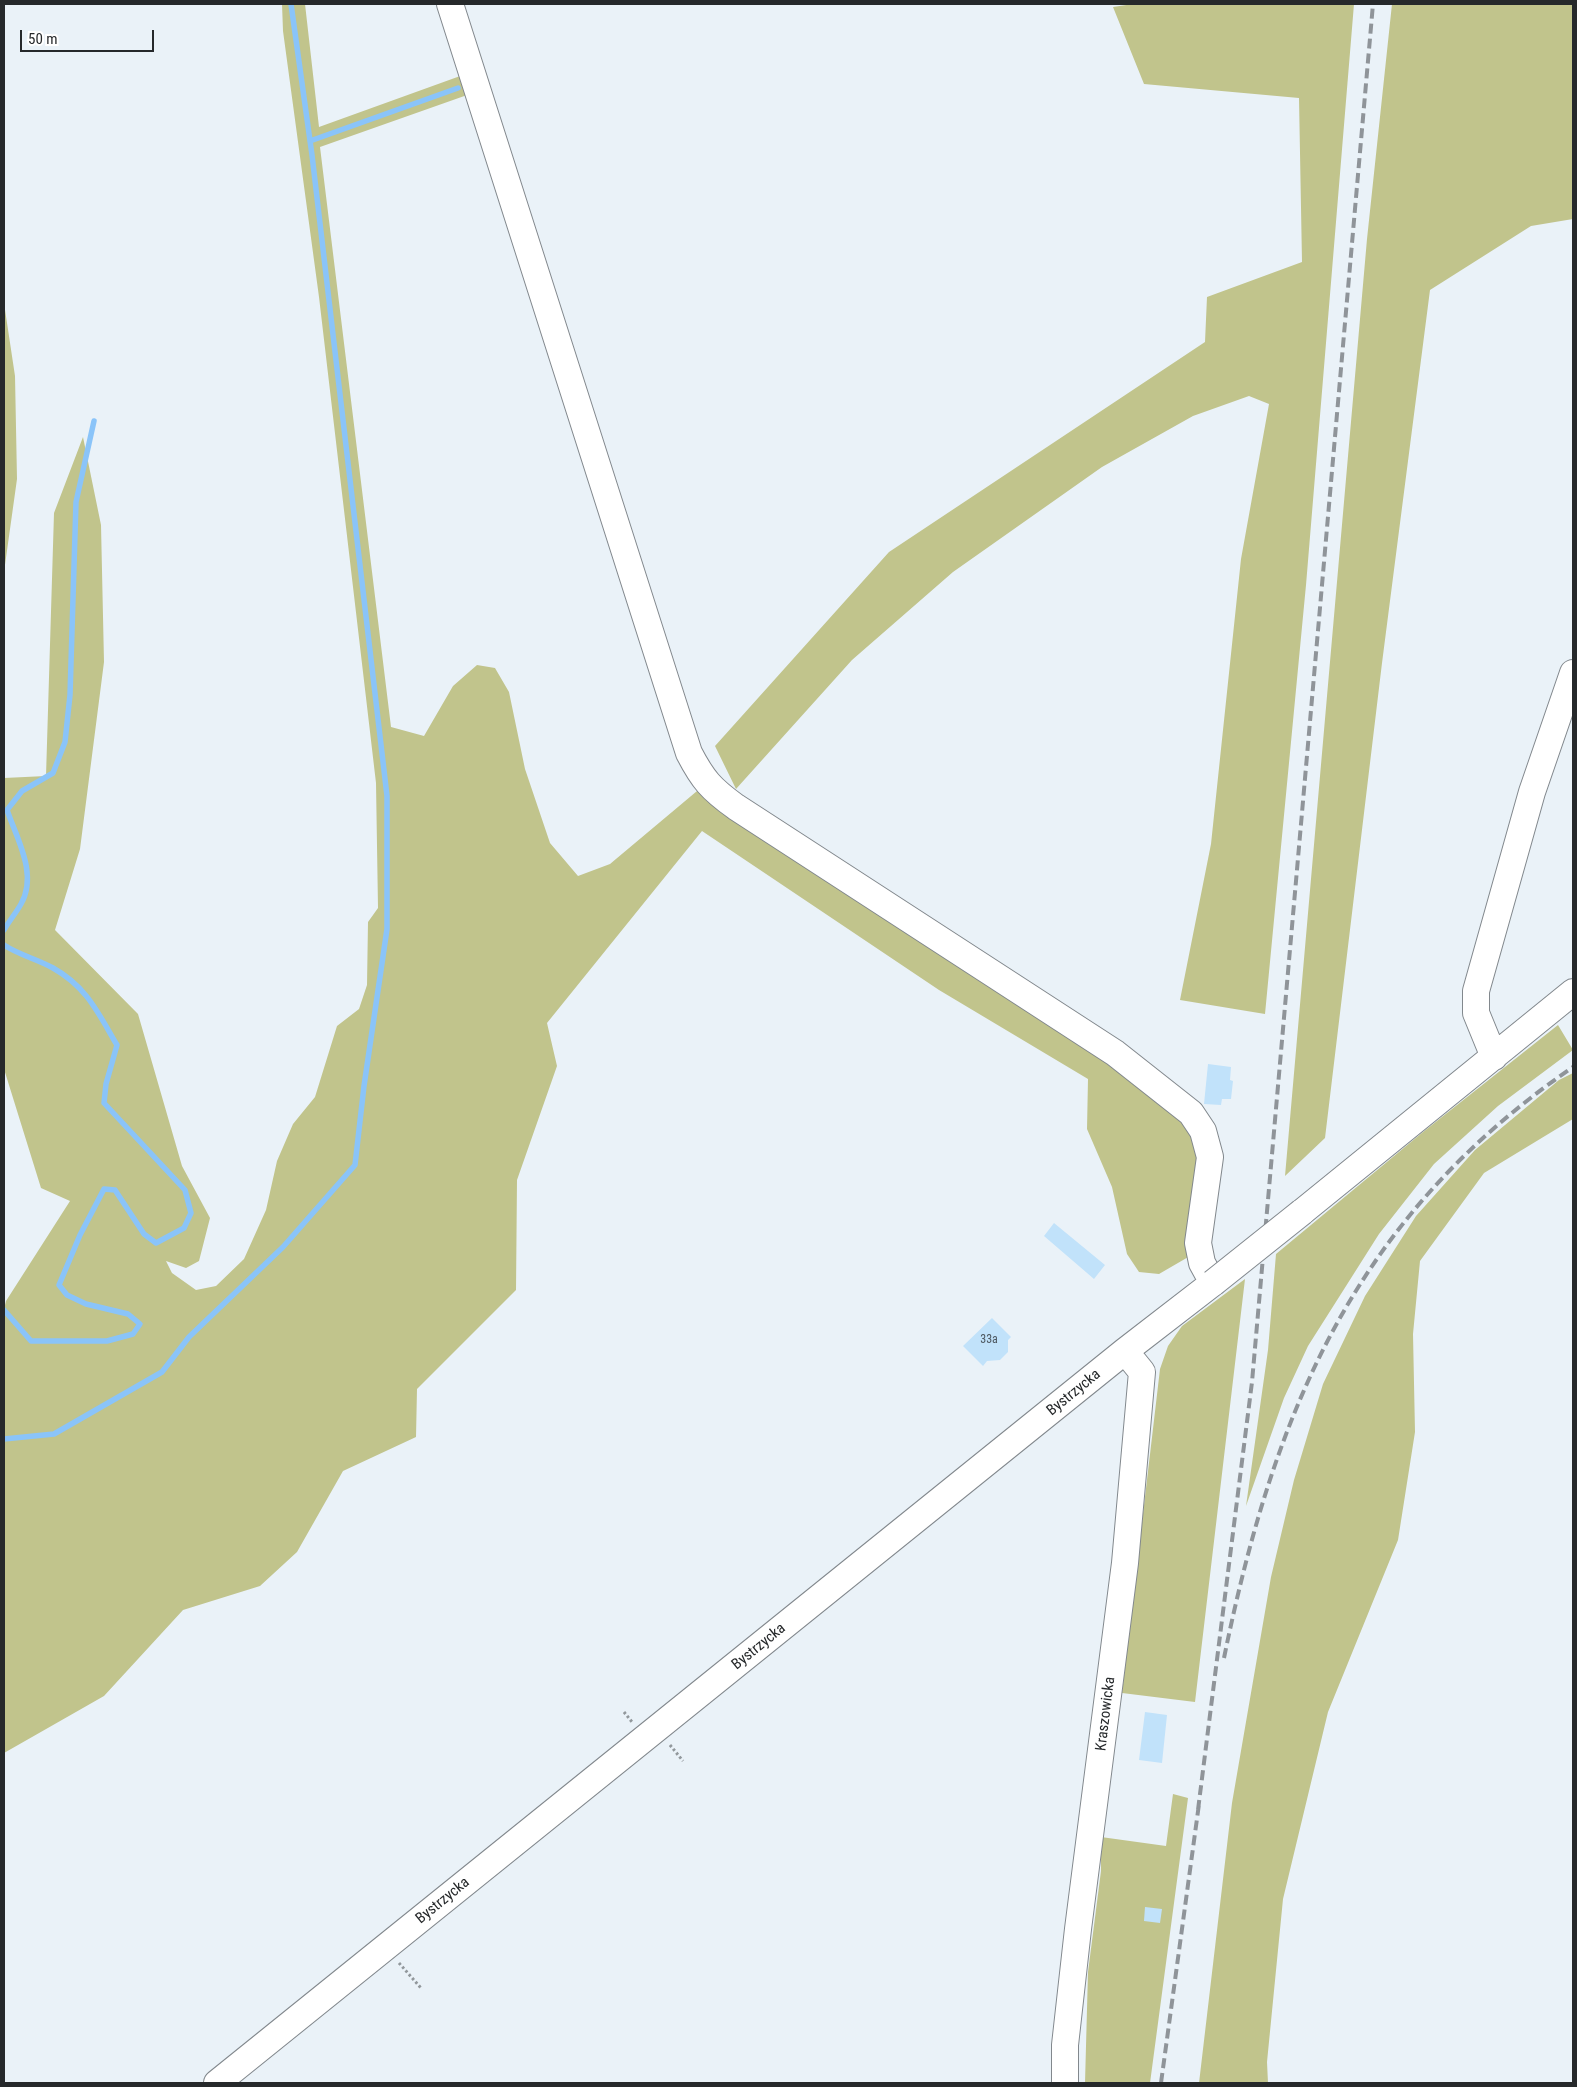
<!DOCTYPE html>
<html>
<head>
<meta charset="utf-8">
<style>
  body { margin:0 }
  #map { position:relative; width:1577px; height:2087px; overflow:hidden; background:#eaf2f8; font-family:"Roboto Condensed",sans-serif }
  canvas { display:block }
  .frame { position:absolute; inset:0; border:5px solid #26292b; pointer-events:none }
  .scale { position:absolute; left:20px; top:30px; width:134px; height:22px; box-sizing:border-box; border:2px solid #26292b; border-top:0; padding-left:6px; font-size:15px; line-height:18px; white-space:nowrap; color:#26292b; -webkit-text-stroke:4px #fff; paint-order:stroke }
</style>
</head>
<body>
<div id="map">
<canvas width="1577" height="2087"></canvas>
<div class="frame"></div>
<div class="scale">50 m</div>
</div>
<script>
const c = document.querySelector('canvas').getContext('2d');
c.lineJoin = 'round';
function paint(path, color) { c.fillStyle = color; c.fill(path, 'evenodd'); }
function stroke(path, color, width, dash) { c.strokeStyle = color; c.lineWidth = width; c.lineCap = dash ? 'butt' : 'round'; c.setLineDash(dash || []); c.stroke(path); }
function label(font, color, halo, rows, align = 'center') {
  c.font = font + ' "Roboto Condensed",sans-serif'; c.lineWidth = 5; c.setLineDash([]); c.textBaseline = 'middle'; c.strokeStyle = halo; c.fillStyle = color; for (const [text, x, y, turn = 0] of rows) {
    c.save(); c.translate(x, y); c.rotate((+turn || 0) * Math.PI / 180); c.textAlign = isNaN(turn) ? turn : align; if (halo) c.strokeText(text, 0, 0); c.fillText(text, 0, 0); c.restore();
  }
}
const green = new Path2D(`
  M282 4H305L319 127 463 75 470 94 320 147 391 727 424 736 453 686 477 665 495 668 509 692 525 769 550 843 578 876 610 864 703 786 707 800 810 863 1148 1086C1159 1096 1172 1107 1181 1118 1209 1157 1195 1213 1190 1256L1159 1274 1139 1272 1127 1254 1112 1187 1087 1129 1088 1079 939 990 702 831 547 1023 557 1066 517 1180 516 1290 417 1389 416 1437 343 1471 297 1552 260 1586 183 1610 104 1696 4 1753V1309L6 1301 70 1201 41 1188 4 1069V778L46 776 54 513 83 437 101 525 104 662 80 849 55 930 138 1014 182 1166 210 1218 199 1261 186 1268 166 1261 172 1273 196 1290 216 1286 244 1259 266 1210 277 1161 293 1124 315 1097 337 1026 359 1009 367 985 368 922 378 908 376 783 319 297 283 31Z
  M1133 4H1354L1306 585 1265 1014 1180 1000 1211 844 1241 559 1269 404 1249 396 1193 416 1102 467 953 572 852 660 736 789 715 746 889 552 1205 342 1207 297 1302 262 1299 98 1144 84 1113 7Z
  M1392 4H1573V219L1531 226 1430 290 1382 663 1325 1138 1285 1176 1367 239Z
  M4 303 15 376 17 479 4 572Z
  M1558 1025 1573 1050 1498 1106 1434 1164 1379 1234 1308 1346 1284 1398 1246 1506 1268 1350 1276 1254 1423 1132Z
  M1573 1073V1119L1484 1173 1420 1261 1413 1334 1415 1432 1398 1540 1328 1712 1283 1899 1267 2062 1268 2083H1199L1232 1803 1271 1577 1294 1480 1323 1384 1365 1296 1416 1216 1475 1150 1559 1080Z
  M1245 1279 1195 1702 1122 1693 1160 1369 1168 1346 1182 1326Z
  M1173 1794 1188 1798 1150 2083H1085L1088 1972 1101 1871V1837L1166 1846Z`);
const stream = new Path2D(`
  M310 141 458 88
  M4 930C9 921 16 913 21 904 38 874 17 839 7 810L22 791 53 773 65 742 70 695 76 502 94 421
  M4 945C19 955 37 959 53 968 87 987 98 1013 117 1045L106 1084 104 1103 185 1190 191 1213 184 1228 156 1243 144 1234 115 1190 104 1189 80 1235 59 1285 67 1295 86 1304 128 1314 140 1324 133 1334 107 1341H31L4 1310
  M4 1439 54 1434 162 1372 189 1337 283 1247 355 1165 364 1086 387 929V796L312 155 291 4`);
const building = new Path2D(`
  M1208 1064 1231 1067 1230 1080 1233 1081 1231 1099H1222L1221 1105 1204 1104Z
  M1054 1223 1105 1265 1094 1279 1044 1236Z
  M992 1318 1011 1337 1008 1340V1352L1000 1360 987 1361 983 1366 963 1346Z
  M1145 1712 1167 1715 1162 1763 1139 1760Z
  M1145 1907 1162 1909 1160 1923 1144 1921Z`);
const path = new Path2D(`
  M624 1712 632 1722
  M670 1745 683 1761
  M399 1963 421 1988`);
const minor = new Path2D(`
  M1494 1057 1476 1013V991L1532 792 1573 673
  M1302 1212 1573 992
  M217 2083 1125 1351 1213 1283 1202 1263 1198 1243 1210 1157 1203 1131 1191 1113 1115 1053 736 807C711 789 703 780 689 753L450 4
  M1065 2083V2045L1078 1929 1125 1563 1142 1372 1125 1351`);
const rail = new Path2D(`
  M1224 1658C1275 1408 1356 1216 1573 1067
  M1198 1810 1252 1382 1373 4
  M1161 2083 1199 1804`);
const minorBridge = new Path2D(`
  M1213 1283 1302 1212`);
const numberNames = [
  ["33a",989,1340]
];
const streetNames = [
  ["Bystrzycka",1074,1393,-39],
  ["Bystrzycka",759,1647,-39],
  ["Kraszowicka",1106,1714,-83],
  ["Bystrzycka",443,1901,-39]
];
paint(green, '#c1c48c');
stroke(stream, '#8ac4f9', 5.5);
paint(building, '#c1e2fa');
stroke(minor, '#82888d', 28);
stroke(path, '#92989c', 3, [2.5, 2.5]);
stroke(minor, '#fff', 26);
stroke(rail, '#8f9499', 4, [10, 5]);
stroke(minorBridge, '#82888d', 28, []);
stroke(minorBridge, '#fff', 26);
label('12px', '#4d575f', null, numberNames);
label('15px', '#26292b', '#fff', streetNames);
</script>
</body>
</html>
